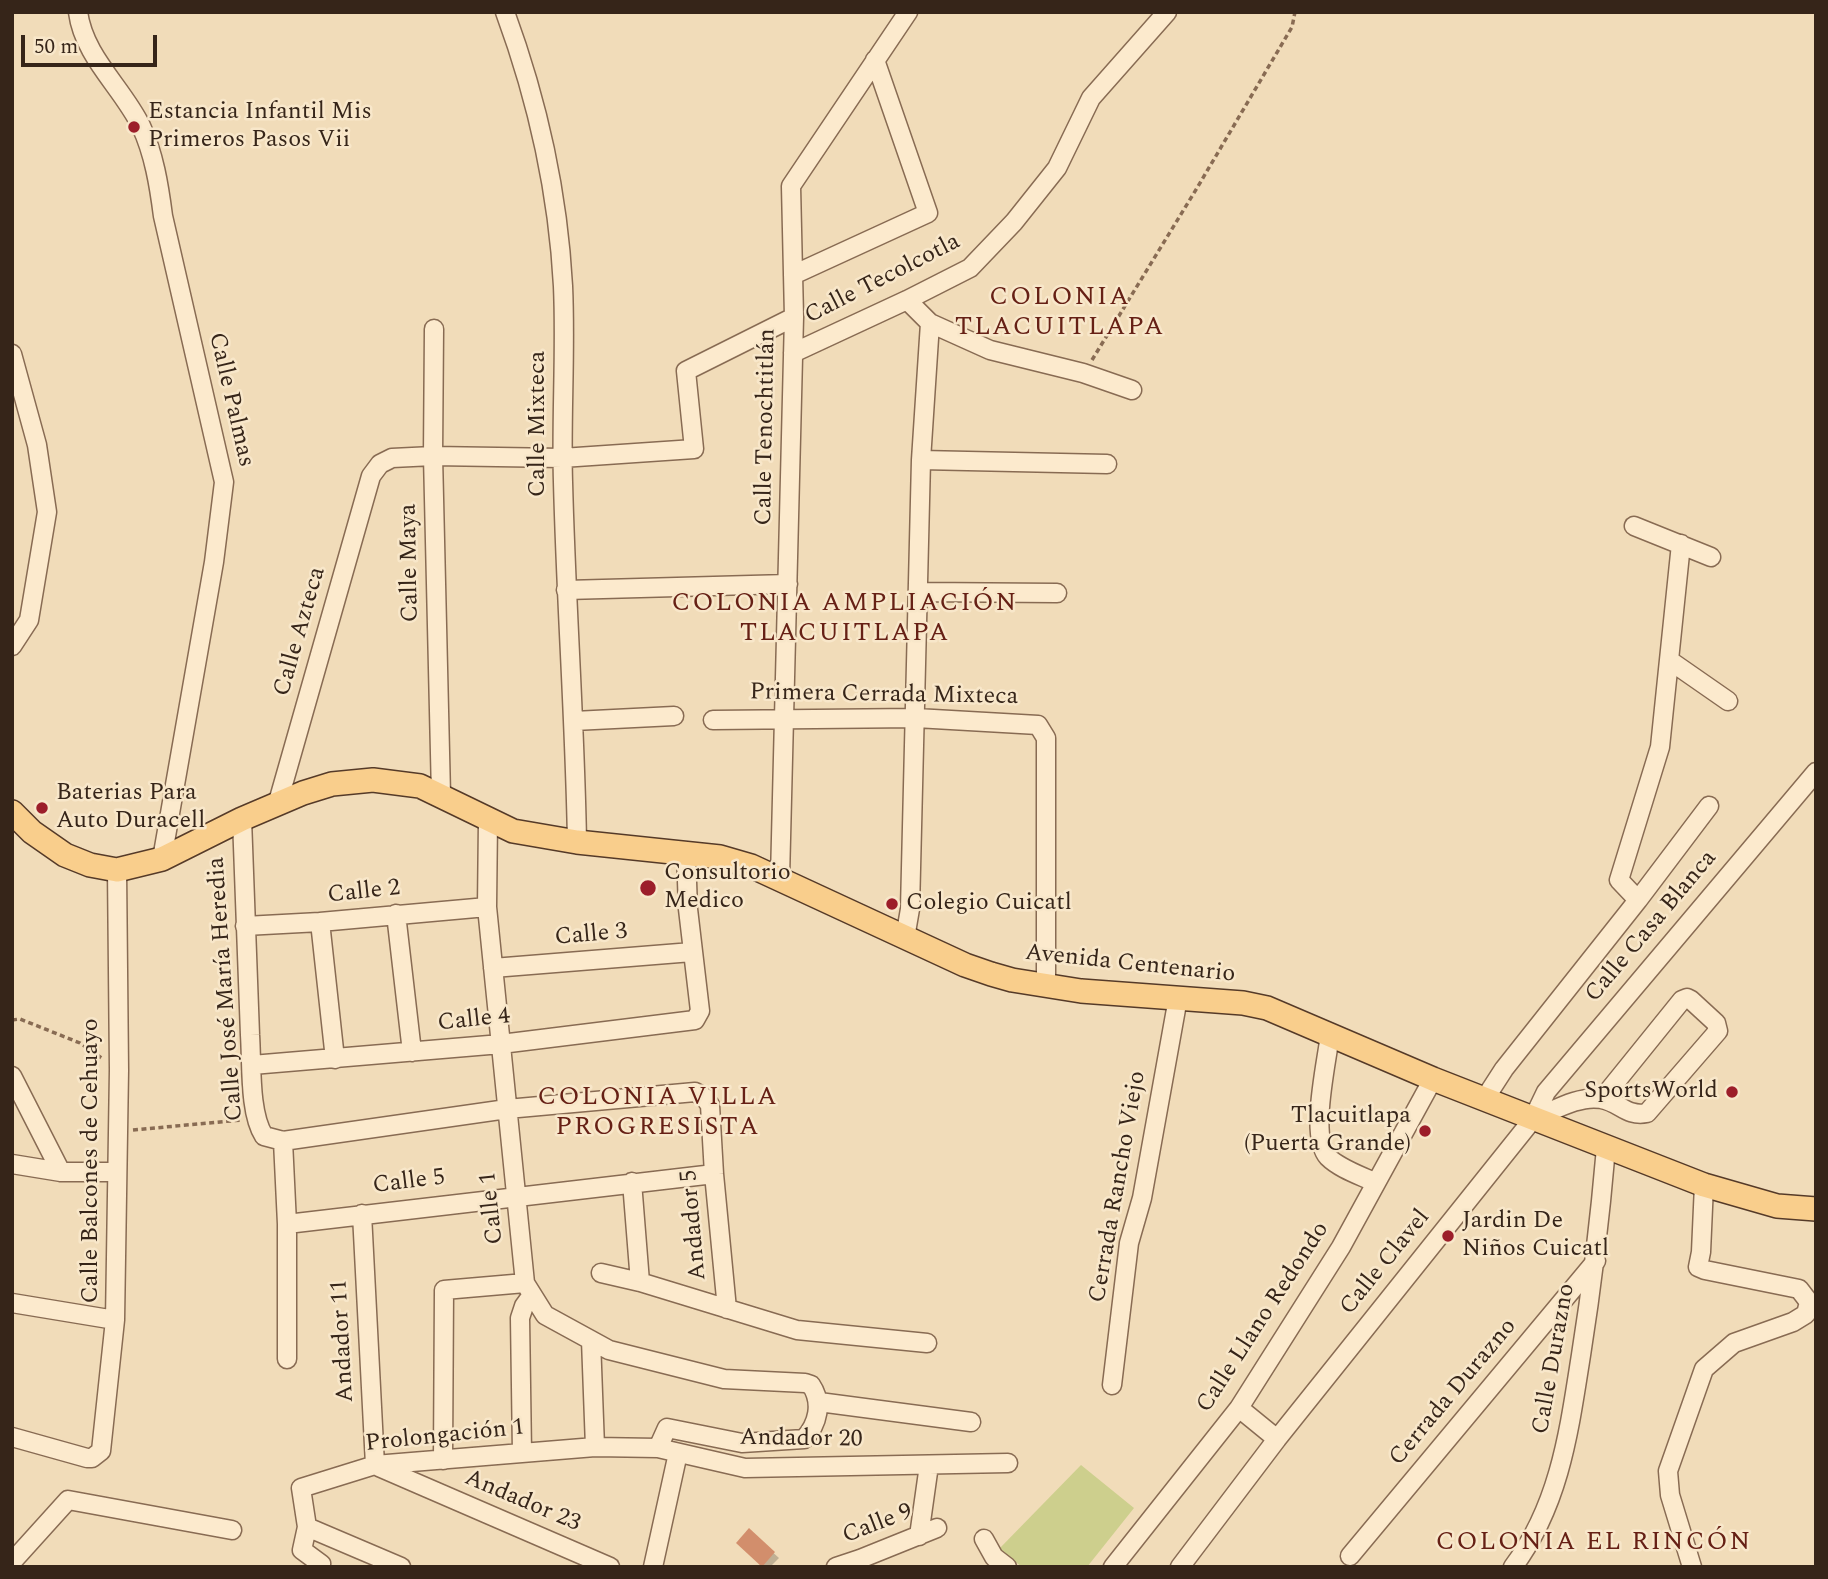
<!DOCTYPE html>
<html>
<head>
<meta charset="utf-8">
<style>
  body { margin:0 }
  #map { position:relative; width:1828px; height:1579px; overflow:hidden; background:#f1dcb9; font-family:Spectral,serif }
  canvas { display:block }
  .frame { position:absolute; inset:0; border:14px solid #362519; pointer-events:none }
  .scale { position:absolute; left:21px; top:35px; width:136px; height:32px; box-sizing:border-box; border:4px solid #362519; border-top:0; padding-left:9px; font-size:21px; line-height:24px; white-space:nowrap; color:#362519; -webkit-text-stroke:5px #f8e7ca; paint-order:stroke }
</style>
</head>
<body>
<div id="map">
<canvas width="1828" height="1579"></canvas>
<div class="frame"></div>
<div class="scale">50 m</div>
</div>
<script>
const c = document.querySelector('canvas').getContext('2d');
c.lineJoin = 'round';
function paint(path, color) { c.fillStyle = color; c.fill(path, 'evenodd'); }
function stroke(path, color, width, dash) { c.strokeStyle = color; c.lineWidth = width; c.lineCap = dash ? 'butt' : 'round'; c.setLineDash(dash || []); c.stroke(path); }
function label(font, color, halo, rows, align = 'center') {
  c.font = font + ' Spectral,serif'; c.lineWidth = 5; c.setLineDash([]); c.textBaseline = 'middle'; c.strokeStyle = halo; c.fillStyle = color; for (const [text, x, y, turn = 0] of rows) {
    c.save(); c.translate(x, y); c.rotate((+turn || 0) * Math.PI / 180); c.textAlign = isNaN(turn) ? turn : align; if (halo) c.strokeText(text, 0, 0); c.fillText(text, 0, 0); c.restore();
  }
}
const green = new Path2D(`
  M1081 1465 1134 1508 1087 1567H1022L999 1549Z`);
const shadow = new Path2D(`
  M749 1531 779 1558 770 1567H764L738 1543Z`);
const building = new Path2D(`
  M749 1528 775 1552 762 1567 736 1543Z`);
const path = new Path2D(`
  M1092 360 1197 188 1292 27 1295 12
  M12 1020 20 1019 80 1043 103 1059
  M133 1130 241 1120`);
const minor = new Path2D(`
  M78 12C84 57 122 87 141 126 154 154 159 185 163 216L224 482 214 562 162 859
  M505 12C537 99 558 193 563 286 566 351 561 417 563 482 566 602 575 722 577 842
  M793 275 928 213 875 60
  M907 300 930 323 990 350 1083 373 1132 390
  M434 329 433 456 441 795
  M793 353 907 300 970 268 1014 222 1057 168 1091 98 1167 12
  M12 354 37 445 47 512 29 620 12 646
  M921 460 1107 464
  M1634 526 1711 557
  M566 590 788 584
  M919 592 1057 593
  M1669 660 1728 701
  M713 720 916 718 1038 725 1046 738V986
  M574 721 674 716
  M278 802 371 476 380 464 392 458 433 456 562 458 694 449 686 371 794 317
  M242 819C244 891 247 963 250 1035 252 1064 249 1113 264 1136L283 1141 507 1109 695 1092 704 1097 710 1105 714 1174 727 1309
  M488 820 487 907 525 1283 545 1315 609 1350 724 1379 805 1383 811 1385C823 1403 818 1424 804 1439L742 1443 667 1428 658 1448
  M780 878 794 317 791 186 908 12
  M1638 900 1619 880 1660 747 1681 544
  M396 914 412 1052
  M320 922 335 1059
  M245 926 320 922 487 907
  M905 938 910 909 921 460 930 323
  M493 968 692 952
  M1330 1034C1327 1062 1309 1136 1328 1157 1340 1169 1362 1176 1376 1183
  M252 1065 501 1044 695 1020 700 1011 688 909 686 853
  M12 1076 61 1172
  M1484 1100 1504 1069 1638 900 1709 806
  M1533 1119C1553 1111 1579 1095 1601 1099 1620 1102 1626 1117 1647 1113L1718 1031 1716 1023 1691 1000 1687 998 1682 1000 1602 1099
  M283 1141 287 1224V1359
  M12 1164 61 1172H117
  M632 1182 640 1282
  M362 1214 375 1465
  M287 1224 714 1174
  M601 1273 640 1282 797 1330 927 1343
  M12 1303 115 1320
  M591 1340 595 1447
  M1112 1385 1129 1243 1142 1198 1178 998
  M819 1402 971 1422
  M1239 1408 1277 1439
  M12 1437 87 1458H92L101 1451 115 1320 119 1070 117 870
  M522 1453 520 1318 524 1306 532 1295
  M443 1460 444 1290 525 1283
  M379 1467 610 1567
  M307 1527 401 1567
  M919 1536 929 1465
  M984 1539 994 1557 1007 1567
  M1350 1556 1596 1261
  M12 1562 68 1500 232 1530
  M320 1567 321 1564 302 1550 307 1527 301 1488 375 1465 595 1447 658 1448 745 1468 1008 1463
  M653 1567 678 1453
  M836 1567 860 1559 937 1528
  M1113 1567 1239 1408 1341 1247 1433 1079
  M1180 1567 1277 1439 1533 1119 1546 1092 1816 772
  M1513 1567C1560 1504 1569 1431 1581 1355 1592 1286 1600 1218 1606 1148
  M1692 1567 1670 1495 1668 1471 1704 1369 1734 1343 1793 1322 1806 1314 1809 1302 1799 1289 1705 1270 1698 1267 1701 1252 1704 1185`);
const major = new Path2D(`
  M12 812 32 832 65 855 90 865 117 870 162 859 242 819 303 793 332 784 373 780 420 786 513 831 577 842 720 857 751 866 965 965 991 974 1012 980 1081 991 1243 1003 1267 1008 1433 1079 1704 1185 1777 1206 1816 1209`);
const markers = [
  [134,127,7,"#9c1e2a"],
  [42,808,7,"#9c1e2a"],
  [648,888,9,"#9c1e2a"],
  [892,904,7,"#9c1e2a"],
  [1732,1092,7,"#9c1e2a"],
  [1425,1131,7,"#9c1e2a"],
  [1448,1236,7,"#9c1e2a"]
];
const poiNames = [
  ["Estancia Infantil Mis",148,113],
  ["Primeros Pasos Vii",148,141],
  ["Baterias Para",56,794],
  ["Auto Duracell",56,822],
  ["Consultorio",664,874],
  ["Medico",664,902],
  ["Colegio Cuicatl",906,904],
  ["SportsWorld",1718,1092,"right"],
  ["Tlacuitlapa",1411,1117,"right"],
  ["(Puerta Grande)",1411,1145,"right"],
  ["Jardin De",1462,1222],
  ["Niños Cuicatl",1462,1250]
];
const streetNames = [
  ["Calle Tecolcotla",883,280,-27],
  ["Calle Palmas",230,400,77],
  ["Calle Mixteca",539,424,-90],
  ["Calle Tenochtitlán",767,427,-89],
  ["Calle Maya",411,563,-91],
  ["Calle Azteca",301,632,-74],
  ["Primera Cerrada Mixteca",884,696,1],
  ["Calle 2",364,893,-6],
  ["Calle Casa Blanca",1652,927,-50],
  ["Calle 3",591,936,-5],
  ["Avenida Centenario",1130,965,6],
  ["Calle José María Heredia",227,989,-94],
  ["Calle 4",474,1021,-6],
  ["Calle Balcones de Cehuayo",92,1161,-90],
  ["Calle 5",409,1183,-7],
  ["Cerrada Rancho Viejo",1119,1187,-80],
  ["Calle 1",493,1208,-96],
  ["Andador 5",695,1225,-95],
  ["Calle Clavel",1386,1263,-51],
  ["Calle Llano Redondo",1264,1318,-57],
  ["Andador 11",344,1341,-93],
  ["Calle Durazno",1555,1359,-80],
  ["Cerrada Durazno",1454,1393,-50],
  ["Prolongación 1",445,1437,-6],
  ["Andador 20",801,1440,1],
  ["Andador 23",522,1502,23],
  ["Calle 9",878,1525,-21]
];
const neighbourhoodNames = [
  ["COLONIA",1060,299],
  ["TLACUITLAPA",1060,329],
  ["COLONIA AMPLIACIÓN",845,605],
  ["TLACUITLAPA",845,635],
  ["COLONIA VILLA",658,1099],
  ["PROGRESISTA",658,1129],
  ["COLONIA EL RINCÓN",1594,1544]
];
paint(green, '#cdcf8d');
paint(shadow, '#0003');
paint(building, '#d28e6c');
stroke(minor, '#886b53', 21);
stroke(major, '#553a28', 26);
stroke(path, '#886b53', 3.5, [5, 3.5]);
stroke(minor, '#fceacd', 18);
stroke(major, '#f9ce8c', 23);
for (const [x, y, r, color] of markers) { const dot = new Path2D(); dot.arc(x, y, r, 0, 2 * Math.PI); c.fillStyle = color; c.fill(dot); stroke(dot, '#f8e7ca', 2.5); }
label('24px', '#362519', '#f8e7ca', poiNames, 'left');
label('24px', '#362519', '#f8e7ca', streetNames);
c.letterSpacing = '2px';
label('26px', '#662015', '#f8e7ca', neighbourhoodNames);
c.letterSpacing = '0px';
</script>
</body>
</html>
